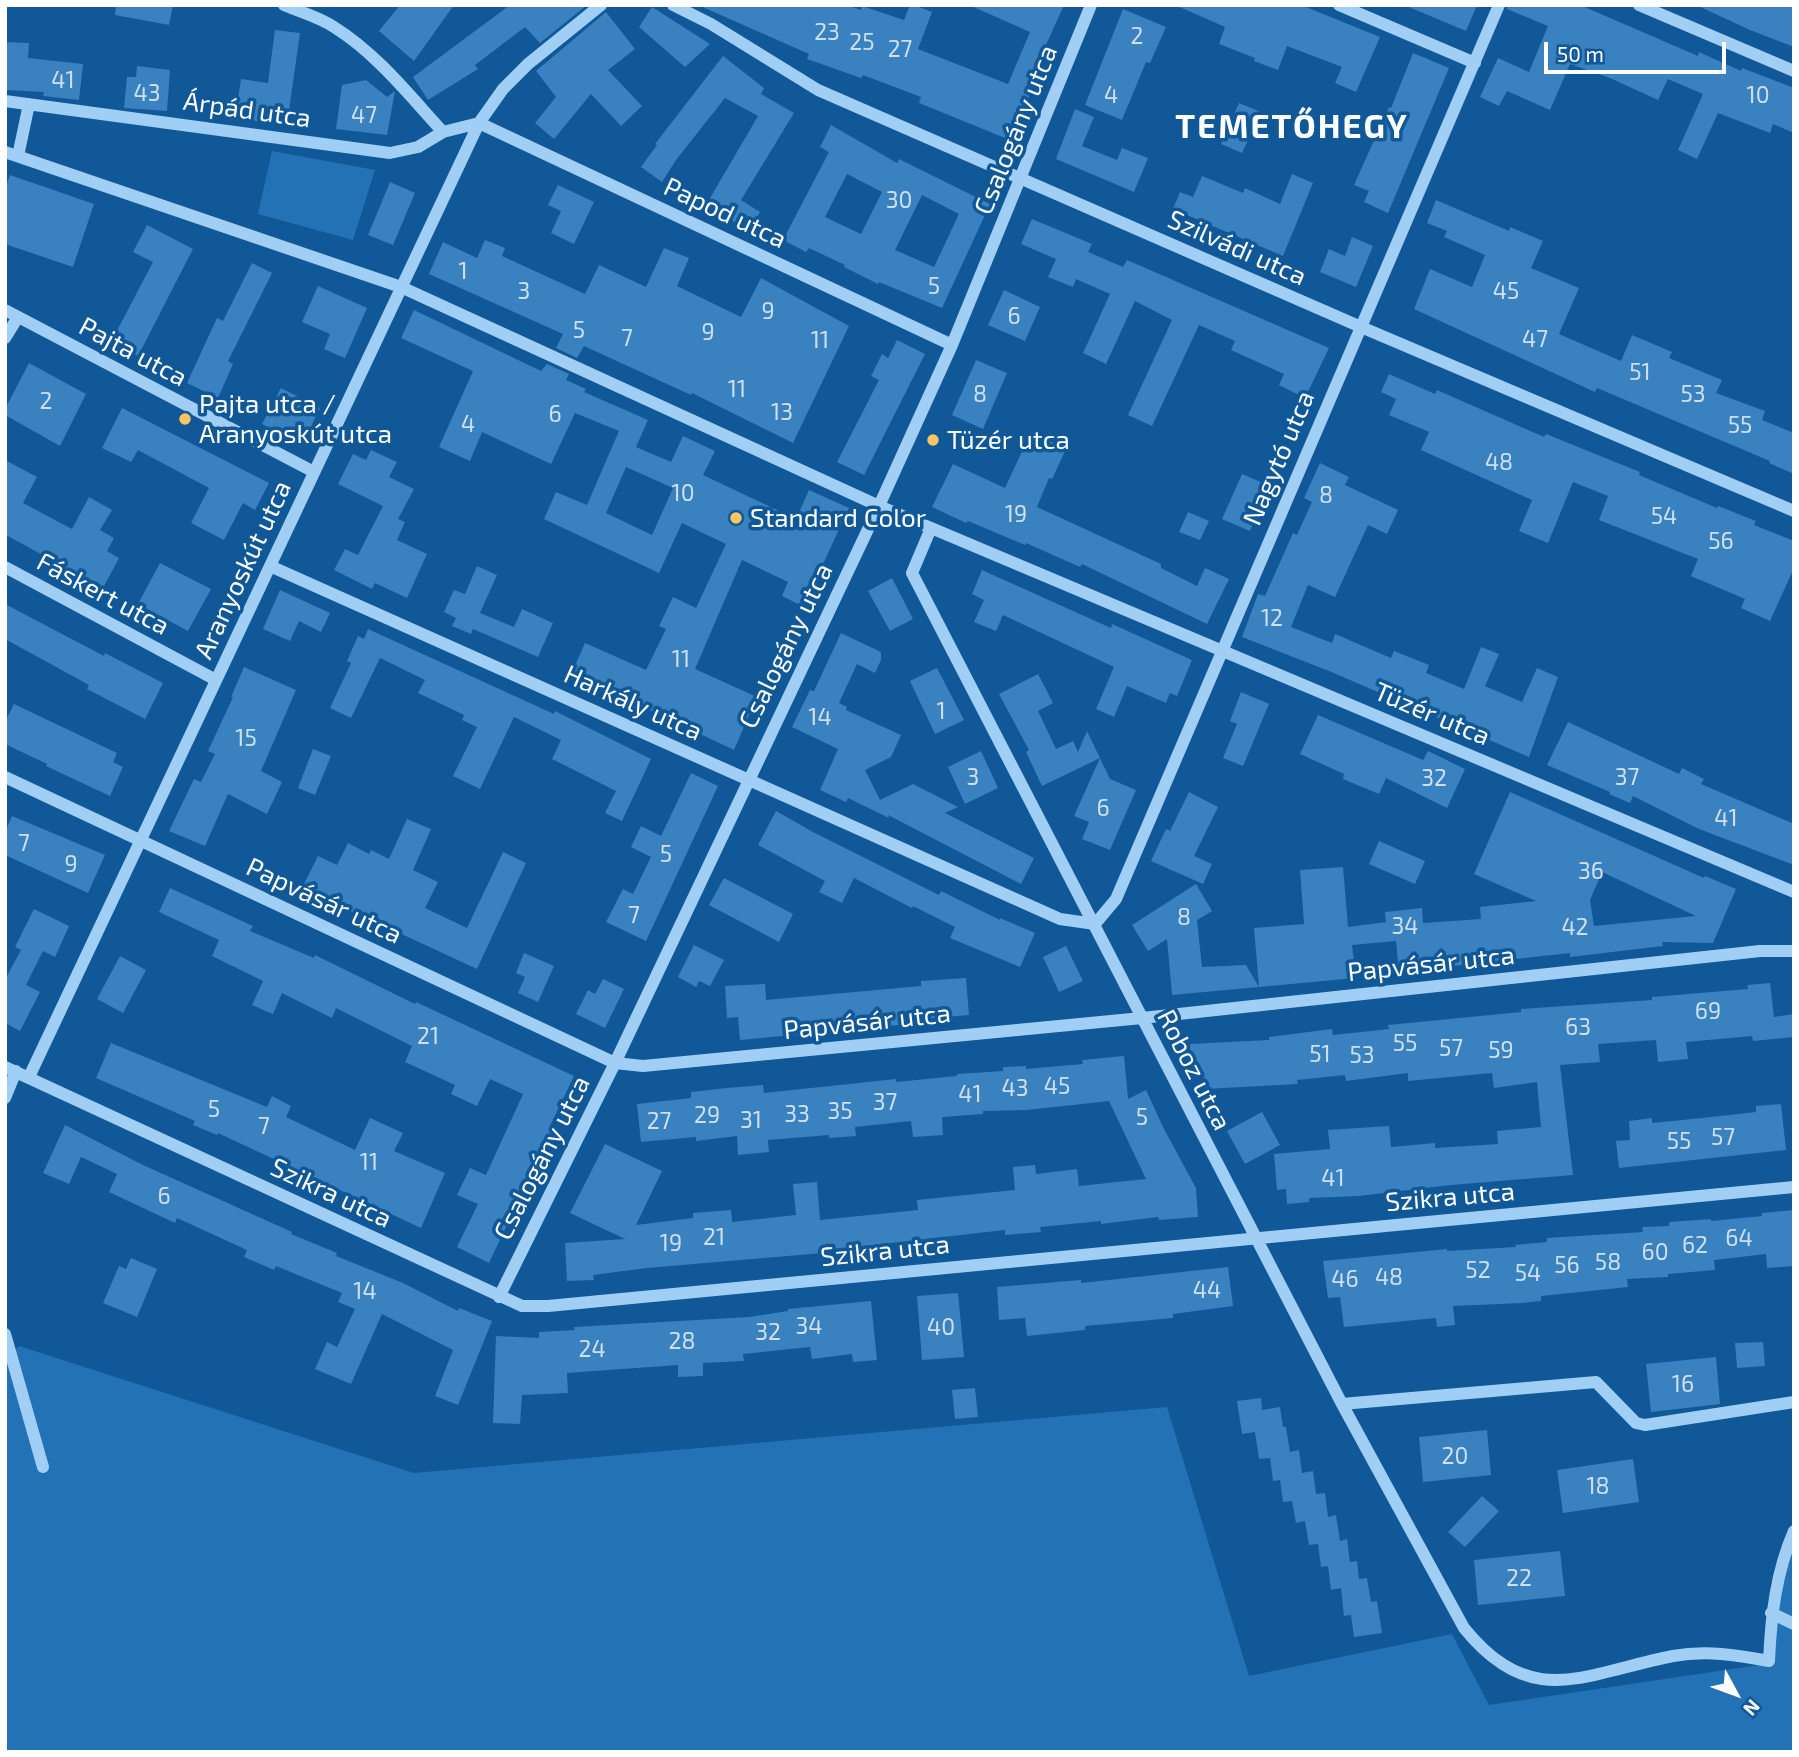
<!DOCTYPE html>
<html>
<head>
<meta charset="utf-8">
<style>
  body { margin:0 }
  #map { position:relative; width:1799px; height:1757px; overflow:hidden; background:#105897; font-family:"Exo 2",sans-serif }
  canvas { display:block }
  .frame { position:absolute; inset:0; border:7px solid #fff; pointer-events:none }
  .north { position:absolute; left:1701px; top:1659px; width:70px; height:70px; -webkit-text-stroke:5px #105897; paint-order:stroke; rotate:131deg; font-size:19px; font-weight:700; line-height:28px; text-align:center; color:#fff }
  .north::after { content:''; display:block; margin:auto; width:24px; height:32px; background:#fff; clip-path:polygon(50% 0,100% 100%,50% 72%,0 100%) }
  .scale { position:absolute; left:1544px; top:42px; width:182px; height:32px; box-sizing:border-box; border:4px solid #fff; border-top:0; padding-left:9px; font-size:21px; line-height:24px; white-space:nowrap; color:#fff; -webkit-text-stroke:5px #105897; paint-order:stroke }
</style>
</head>
<body>
<div id="map">
<canvas width="1799" height="1757"></canvas>
<div class="frame"></div>
<div class="north">N</div>
<div class="scale">50 m</div>
</div>
<script>
const c = document.querySelector('canvas').getContext('2d');
c.lineJoin = 'round';
function paint(path, color) { c.fillStyle = color; c.fill(path, 'evenodd'); }
function stroke(path, color, width, dash) { c.strokeStyle = color; c.lineWidth = width; c.lineCap = dash ? 'butt' : 'round'; c.setLineDash(dash || []); c.stroke(path); }
function label(font, color, halo, rows, align = 'center') {
  c.font = font + ' "Exo 2",sans-serif'; c.lineWidth = 7; c.setLineDash([]); c.textBaseline = 'middle'; c.strokeStyle = halo; c.fillStyle = color; for (const [text, x, y, turn = 0] of rows) {
    c.save(); c.translate(x, y); c.rotate((+turn || 0) * Math.PI / 180); c.textAlign = isNaN(turn) ? turn : align; if (halo) c.strokeText(text, 0, 0); c.fillText(text, 0, 0); c.restore();
  }
}
const green = new Path2D(`
  M272 151 375 170 353 240 258 214Z
  M19 1346 414 1473 1167 1407 1249 1676 1452 1634 1489 1705 1766 1664 1783 1548 1794 1519V1752H5V1357Z`);
const building = new Path2D(`
  M116 5H173L169 25 115 15Z
  M400 5H454L414 61 379 31Z
  M510 5H587L540 43 525 27 475 65 478 69 428 100 413 77Z
  M698 5H846L861 10 862 6 904 20 910 5H914L932 12 918 49 1008 84 1030 32 969 5H1064L1036 67 1041 69 1010 140 919 103 921 97 863 75 861 78 807 59 809 54Z
  M1175 5H1301L1380 37 1356 92 1335 83 1342 67 1287 46 1278 70 1254 61 1255 58 1219 44 1225 27Z
  M1404 5H1477L1466 31Z
  M1508 5H1580L1698 56 1699 52 1741 71 1742 68 1794 88V133L1773 124 1770 133 1718 113 1697 159 1678 150 1703 94 1668 79 1658 100 1610 78 1570 64 1550 110 1507 91 1499 106 1480 97 1498 58 1529 72 1548 26 1507 9Z
  M1696 5H1794V47L1750 30Z
  M652 7 710 44 685 67 639 27Z
  M1123 9 1166 27 1150 63 1146 62 1122 120 1085 105Z
  M606 12 635 49 608 70 642 106 621 126 591 94 554 139 535 123 556 97 536 71Z
  M275 30 300 33 287 125 226 117 228 98 238 99 241 79 268 83Z
  M5 42 29 43 28 58 83 64 79 100 43 96 44 92 5 90Z
  M1413 53 1449 68 1388 213 1364 202 1369 191 1354 185 1389 107 1391 108Z
  M723 56 764 88 761 94 794 113 741 200 760 212 749 231 706 205 758 116 725 98 676 160 662 182 641 167 657 145 655 144Z
  M137 66 170 70 167 111 124 108 127 77H136Z
  M366 80 387 97 395 91 387 135 336 129 342 85Z
  M1239 103 1261 112 1242 153 1221 144Z
  M1075 109 1094 117 1082 146 1117 160 1122 148 1148 158 1134 192 1056 159Z
  M831 125 897 163 899 159 990 204 942 308 879 282 878 284 844 267 845 265 809 248 806 252 783 240 829 152 820 147ZM847 174 882 192 861 234 825 217ZM922 195 959 214 934 267 895 250Z
  M1292 174 1313 183 1283 256 1173 209 1180 192 1193 197 1202 176 1243 193 1245 188 1280 204Z
  M10 175 94 204 73 267 5 244V189Z
  M390 182 415 193 393 245 368 235Z
  M558 185 594 202 574 244 551 233 561 211 548 205Z
  M1436 200 1509 231 1510 227 1543 241 1531 268 1579 288 1559 334 1621 361 1632 335 1672 352 1669 358 1722 380 1716 393 1765 411 1762 420 1794 433V474L1769 463 1770 461 1597 388 1595 392 1414 309 1430 269 1472 287 1485 255 1444 237 1447 231 1427 223Z
  M1032 219 1092 244 1088 252 1123 267 1127 260 1329 348 1305 398 1279 385 1284 374 1231 350 1235 341 1199 325 1152 426 1128 415 1172 320 1135 301 1106 364 1083 353 1110 294 1076 279 1073 287 1048 277 1056 259 1021 244Z
  M147 225 193 249 138 356 111 342 153 262 133 252Z
  M1352 237 1373 246 1356 287 1320 272 1329 249 1345 256Z
  M485 240 505 248 502 256 585 294 599 265 646 287 664 248 689 258 677 286 741 317 761 278 849 326 793 443 692 393 691 395 584 346 577 358 556 348 563 334 429 274 443 242 477 258Z
  M252 263 272 273 228 361 233 364 218 398 187 383 217 318 223 321Z
  M318 286 367 308 345 358 324 349 330 334 302 322Z
  M1004 290 1040 307 1025 341 988 325Z
  M414 310 541 371 547 364 569 374 566 380 586 389 584 392 648 420 636 447 671 462 683 436 715 451 703 475 796 519 809 490 849 508 823 564 820 563 800 605 782 596 788 582 742 560 695 669 757 697 734 750 605 689 604 692 570 677 585 643 646 670 666 629 659 626 673 597 696 608 726 544 682 523 659 573 544 519 556 492 587 505 619 431 575 413 551 464 482 432 470 461 439 447 473 371 401 338ZM626 467 673 488 652 535 606 513Z
  M897 340 925 354 864 475 837 462 879 380 871 376 882 354 888 358Z
  M976 360 1007 373 983 429 952 415Z
  M29 363 86 394 60 446 5 415V409Z
  M1389 374 1435 394 1437 390 1544 437 1546 434 1640 472 1639 475 1717 508 1718 506 1756 521 1754 525 1794 541V568L1770 621 1741 608 1745 599 1691 576 1698 559 1599 520 1608 496 1573 482 1548 543 1519 531 1532 500 1421 450 1429 432 1389 415 1396 399 1381 392Z
  M281 388 320 408 302 445 262 424Z
  M122 408 269 483 255 510 243 503 224 540 191 523 209 488 138 450 131 462 102 448Z
  M1031 432 1066 449 1052 479 1049 478 1037 507 1161 564V568L1197 586 1205 568 1229 579 1207 624 1082 564 1080 567 1026 543 1025 545 968 521 966 523 932 507 953 464 1005 488Z
  M371 450 397 462 389 477 414 489 398 519 405 522 397 540 427 554 407 598 375 583 372 589 334 570 345 549 358 555 383 506 338 484 353 454 366 460Z
  M5 460 37 477 23 503 72 529 89 497 112 510 100 530 114 538 107 551 119 558 103 588 6 535 5 537Z
  M1320 463 1349 477 1345 485 1398 510 1387 534 1368 525 1335 597 1308 585 1291 627 1332 643 1335 634 1391 658 1394 651 1429 665 1426 673 1464 689 1481 647 1499 654 1485 686 1522 702 1537 668 1558 677 1529 757 1329 671 1242 637 1258 594 1265 596 1293 533 1297 535 1312 502 1304 498Z
  M1242 474 1270 486 1250 531 1222 519Z
  M1188 512 1209 521 1200 540 1179 532Z
  M160 563 211 589 188 631 138 604Z
  M477 566 497 575 480 613 514 627 522 609 553 623 538 657 473 629 471 634 452 626 456 618 444 612 454 590 465 594Z
  M982 570 1111 628 1112 624 1192 660 1177 696 1170 693 1166 703 1127 686 1114 717 1096 709 1114 667 1003 615 996 631 974 622 984 600 972 594Z
  M892 578 913 619 890 631 868 591Z
  M280 590 330 613 321 632 299 621 290 641 263 629Z
  M5 604 104 656 105 653 163 683 145 719 87 689 89 685 5 639Z
  M368 629 554 714 555 711 651 759 622 821 605 813 616 791 552 759 561 740 514 717 480 789 453 776 477 727 462 720 464 715 418 693 425 680 380 658 351 718 330 708 351 663 347 661 358 636 364 639Z
  M841 633 881 652V660L875 673 857 664 839 703 847 707 846 710 901 735 891 757 865 770 880 800 913 784 958 807 945 813 1034 858 1021 884 888 815 889 818 848 798 846 802 820 790 838 749 792 727 810 690 814 691Z
  M244 667 296 690 261 771 282 782 267 814 228 794 205 846 169 831 194 779 201 782 215 754 208 751 233 697H231Z
  M937 668 964 720 935 734 910 681Z
  M1038 674 1053 703 1038 711 1056 749 1073 741 1078 752 1087 731 1110 779 1136 790 1110 850 1082 839 1089 822 1074 816 1100 758 1042 786 1026 752 1029 750 999 694Z
  M1241 692 1269 704 1243 766 1223 758 1237 724 1230 721Z
  M14 704 117 753 113 762 123 767 110 796 46 766 47 764 5 744V722Z
  M1318 715 1423 760 1428 751 1465 769 1447 808 1386 778 1379 794 1343 779 1344 774 1300 754Z
  M1568 722 1679 774 1682 768 1704 779 1701 784 1794 824V865L1699 829 1633 796 1630 803 1609 794 1610 792 1547 765Z
  M313 749 331 756 315 795 298 788Z
  M981 751 998 788 965 804 948 767Z
  M691 773 718 786 646 941 606 922 623 889 633 894 651 857 631 847 641 826 661 836Z
  M1189 792 1218 807 1194 856 1212 864 1203 884 1151 861 1166 829 1170 831Z
  M1510 792 1704 878 1705 876 1736 889 1713 943 1662 942 1663 946 1570 957V953L1399 972 1396 941 1352 945 1356 978 1259 987 1254 928 1304 924 1300 870 1343 867 1348 927 1386 922 1385 912 1422 908 1423 923 1481 919 1480 907 1536 901 1474 874ZM1602 872 1696 916 1594 926 1590 900Z
  M776 811 813 832 939 895 941 891 1000 920V918L1035 933 1020 967 950 938 955 927 913 906 912 908 854 878 842 903 819 892 825 881 758 845Z
  M12 816 105 855 88 893 5 855V832Z
  M407 819 431 829 413 870 438 882 425 908 467 928 503 852 526 863 477 969 367 918 341 908 339 911 300 892 318 856 337 865 348 843 369 854 371 850 389 859Z
  M1379 841 1425 861 1415 884 1369 864Z
  M724 878 793 914 779 942 709 905Z
  M1196 884 1212 911 1197 920 1202 967 1246 965 1259 987 1172 995 1167 939 1148 951 1132 925Z
  M170 888 253 926 250 931 314 958 315 955 415 1004 416 1002 574 1076 549 1128 552 1129 489 1263 457 1247 478 1204 457 1195 470 1168 486 1175 523 1094 490 1079 477 1106 451 1094 455 1085 405 1062 412 1046 336 1008 332 1018 282 993 273 1014 252 1005 263 981 212 956 219 940 159 912Z
  M34 909 69 926 55 957 43 951 26 985 40 992 20 1031 7 1024 5 1027V975L7 976 21 950 15 947Z
  M694 945 724 960 710 986 699 981 696 987 678 977Z
  M1066 946 1083 981 1059 992 1043 957Z
  M524 953 554 966 538 1002 518 993 525 977 516 973Z
  M120 956 146 970 123 1013 97 999Z
  M966 978 969 1015 899 1021V1025L740 1040 738 1017 727 1018 725 986 765 984 766 1000 921 986V981Z
  M603 979 624 989 605 1028 576 1014 588 990 595 994Z
  M1770 983 1774 1017 1794 1014V1037L1753 1041 1752 1036 1686 1042 1688 1059 1658 1062 1656 1040 1598 1044 1600 1062 1560 1065 1573 1175 1451 1185 1359 1196 1309 1198V1202L1287 1204 1286 1189 1277 1190 1274 1154 1330 1149 1328 1130 1389 1126 1391 1147 1435 1143V1148L1498 1144 1497 1131 1541 1127 1537 1082 1494 1088 1492 1073 1408 1081V1073L1346 1081 1345 1075 1297 1080 1298 1084 1205 1089 1204 1072 1191 1073 1190 1044 1269 1040V1037L1332 1029 1333 1035 1389 1029 1388 1025 1521 1012V1009L1652 1000V997L1748 989 1747 985Z
  M111 1043 267 1107 272 1096 291 1106 286 1117 355 1150 370 1118 403 1133 394 1151 445 1173 421 1228 218 1133 217 1135 193 1125 195 1121 96 1078Z
  M1124 1056 1128 1099 1146 1090 1163 1127 1196 1188 1198 1217 1159 1220 1158 1217 1101 1224V1221L1040 1227 1041 1232 1005 1235V1230L864 1246 823 1253 647 1268 593 1275 594 1280 567 1281 565 1243 625 1239 570 1213 605 1144 662 1171 636 1225 693 1218V1213L731 1210 732 1222 796 1215 793 1184 817 1182 820 1220 918 1210 917 1200 1015 1190 1013 1167 1035 1165 1036 1174 1077 1169 1079 1186 1146 1179 1109 1101 1027 1110 983 1111V1114L942 1117 943 1135 913 1137 911 1121 855 1127 856 1136 829 1138V1135L768 1140 769 1152 738 1155 737 1136 696 1141V1137L641 1142 637 1104 691 1098V1092L727 1088 763 1085 764 1093 896 1079V1082L957 1076V1074L1003 1071V1067L1026 1066V1069L1083 1064 1082 1060Z
  M1781 1104 1786 1150 1619 1168 1616 1141 1630 1140 1629 1121 1652 1118V1123L1702 1118 1756 1112V1106Z
  M1262 1112 1280 1145 1245 1164 1227 1131Z
  M65 1125 143 1165 292 1232 291 1234 337 1253 336 1256 403 1283 458 1311 459 1308 492 1321 458 1405 435 1396 453 1350 382 1314 351 1384 315 1369 327 1342 337 1347 355 1309 338 1302 342 1293 276 1266 274 1270 244 1257 247 1250 177 1218 175 1223 109 1192 117 1174 81 1157 69 1184 43 1173Z
  M1794 1210V1266L1767 1268 1766 1254 1714 1260 1715 1270 1668 1274V1277L1627 1279 1628 1287 1541 1296V1301L1521 1303 1453 1306 1455 1325 1437 1327 1436 1318 1344 1327 1340 1297 1328 1298 1323 1261 1447 1249V1251L1516 1247 1515 1245 1547 1242V1238L1643 1232 1642 1227 1669 1226V1222L1711 1219V1221L1762 1216V1213Z
  M131 1258 157 1269 137 1317 103 1303 119 1266 126 1269Z
  M1228 1267 1233 1306 1173 1314V1318L1085 1326V1330L1027 1336 1025 1318 999 1320 997 1287 1081 1280V1283Z
  M958 1293 964 1357 922 1360 917 1296Z
  M871 1301 877 1360 853 1362 852 1354 812 1359 810 1347 743 1354 744 1361 703 1363V1376L678 1377V1365L567 1373 568 1393 522 1395 520 1424 493 1423 496 1336 539 1338V1332L575 1330 574 1327 749 1317 788 1311V1309Z
  M1763 1342 1765 1366 1737 1368 1735 1343Z
  M1716 1357 1720 1404 1651 1412 1646 1364Z
  M975 1388 978 1417 955 1419 952 1390Z
  M1261 1398 1262 1410 1280 1407 1283 1427H1286L1290 1452 1299 1450 1302 1473 1313 1471 1316 1494 1325 1493 1328 1517 1336 1515 1340 1541 1347 1539 1350 1562 1357 1561 1359 1579 1367 1578 1371 1602 1377 1601 1382 1633 1354 1637 1351 1615 1344 1616 1341 1588 1331 1590 1328 1566 1321 1567 1318 1544 1309 1545 1305 1521 1296 1523 1292 1501 1283 1502 1280 1480 1273 1481 1270 1458 1259 1459 1255 1432 1242 1434 1237 1401Z
  M1487 1430 1491 1475 1423 1482 1419 1437Z
  M1633 1459 1639 1502 1563 1513 1557 1470Z
  M1482 1496 1499 1511 1465 1547 1448 1532Z
  M1560 1551 1565 1596 1478 1605 1474 1560Z`);
const minor = new Path2D(`
  M284 5C300 12 319 17 334 27 377 54 409 95 443 132
  M673 5 711 24 818 90 1361 327 1794 511
  M1339 5 1475 63
  M1639 5 1794 71
  M5 101 390 153 418 147 443 132 479 123 952 345
  M5 152 401 287 879 506 1794 892
  M18 156 29 104
  M5 310 314 472
  M5 338 18 317
  M931 528 912 573 1342 1404 1464 1628C1532 1712 1585 1673 1673 1656 1706 1650 1737 1655 1769 1661 1771 1616 1776 1572 1794 1531
  M270 566 1060 919 1095 924 1116 899 1499 5
  M5 567 216 680
  M5 777 615 1063 643 1066 1142 1018 1760 951H1794
  M5 1067 522 1306H548L1794 1187
  M29 1077 479 123 503 89 528 64 601 5
  M5 1098 16 1071
  M499 1297 615 1063 879 506 952 345 1091 5
  M5 1334 43 1467
  M1342 1404 1596 1382 1636 1423 1645 1425 1794 1402
  M1771 1613 1794 1624`);
const markers = [
  [185,419,7,"#ffc363"],
  [933,440,7,"#ffc363"],
  [736,518,7,"#ffc363"]
];
const numberNames = [
  ["23",827,32],
  ["2",1137,36],
  ["25",862,42],
  ["27",900,49],
  ["41",63,80],
  ["43",147,93],
  ["4",1111,95],
  ["10",1758,95],
  ["47",364,115],
  ["30",899,200],
  ["1",463,271],
  ["5",934,286],
  ["3",524,291],
  ["45",1506,291],
  ["9",768,311],
  ["6",1014,316],
  ["5",579,330],
  ["9",708,332],
  ["7",627,338],
  ["47",1535,339],
  ["11",820,340],
  ["51",1640,372],
  ["11",737,389],
  ["8",980,394],
  ["53",1693,394],
  ["2",46,401],
  ["13",782,412],
  ["6",555,414],
  ["4",468,424],
  ["55",1740,425],
  ["48",1499,462],
  ["10",683,493],
  ["8",1326,495],
  ["19",1016,514],
  ["54",1664,516],
  ["56",1721,541],
  ["12",1272,618],
  ["11",681,659],
  ["1",941,711],
  ["14",820,717],
  ["15",246,738],
  ["3",973,777],
  ["37",1627,777],
  ["32",1434,778],
  ["6",1103,808],
  ["41",1726,818],
  ["7",24,843],
  ["5",666,854],
  ["9",71,864],
  ["36",1591,871],
  ["7",634,915],
  ["8",1184,917],
  ["34",1405,926],
  ["42",1575,927],
  ["69",1708,1011],
  ["63",1578,1027],
  ["21",428,1036],
  ["55",1405,1043],
  ["57",1451,1048],
  ["59",1501,1050],
  ["51",1320,1054],
  ["53",1362,1055],
  ["45",1057,1086],
  ["43",1015,1088],
  ["41",970,1094],
  ["37",885,1102],
  ["5",214,1109],
  ["35",840,1111],
  ["33",797,1114],
  ["29",707,1115],
  ["5",1142,1117],
  ["31",751,1120],
  ["27",659,1121],
  ["7",264,1126],
  ["57",1723,1137],
  ["55",1679,1141],
  ["11",369,1162],
  ["41",1333,1178],
  ["6",164,1196],
  ["21",714,1237],
  ["64",1739,1238],
  ["19",671,1243],
  ["62",1695,1245],
  ["60",1655,1252],
  ["58",1608,1262],
  ["56",1567,1265],
  ["52",1478,1270],
  ["54",1528,1273],
  ["48",1389,1277],
  ["46",1345,1279],
  ["44",1207,1290],
  ["14",365,1291],
  ["34",809,1326],
  ["40",941,1327],
  ["32",768,1332],
  ["28",682,1341],
  ["24",592,1349],
  ["16",1683,1384],
  ["20",1455,1456],
  ["18",1598,1486],
  ["22",1519,1578]
];
const streetNames = [
  ["Árpád utca",247,110,8],
  ["Csalogány utca",1016,130,-68],
  ["Papod utca",725,213,25],
  ["Szilvádi utca",1237,248,24],
  ["Pajta utca",133,352,28],
  ["Nagytó utca",1279,458,-67],
  ["Aranyoskút utca",243,570,-65],
  ["Fáskert utca",103,594,28],
  ["Csalogány utca",786,646,-64],
  ["Harkály utca",633,703,24],
  ["Tüzér utca",1432,714,23],
  ["Papvásár utca",324,901,25],
  ["Papvásár utca",1431,964,-6],
  ["Papvásár utca",867,1022,-6],
  ["Roboz utca",1194,1070,63],
  ["Csalogány utca",542,1158,-63],
  ["Szikra utca",331,1193,25],
  ["Szikra utca",1450,1197,-5],
  ["Szikra utca",885,1251,-6]
];
const poiNames = [
  ["Pajta utca /",199,404],
  ["Aranyoskút utca",199,434],
  ["Tüzér utca",947,440],
  ["Standard Color",750,518]
];
const districtNames = [
  ["TEMETŐHEGY",1292,127]
];
paint(green, '#2372b6');
paint(building, '#3981bf');
stroke(minor, '#a0cef4', 12);
for (const [x, y, r, color] of markers) { const dot = new Path2D(); dot.arc(x, y, r, 0, 2 * Math.PI); c.fillStyle = color; c.fill(dot); stroke(dot, '#105897', 2.5); }
label('23px', '#cee0ef', null, numberNames);
label('26px', '#fff', '#105897', streetNames);
label('26px', '#fff', '#105897', poiNames, 'left');
c.letterSpacing = '2px';
label('bold 33px', '#fff', '#105897', districtNames);
c.letterSpacing = '0px';
</script>
</body>
</html>
